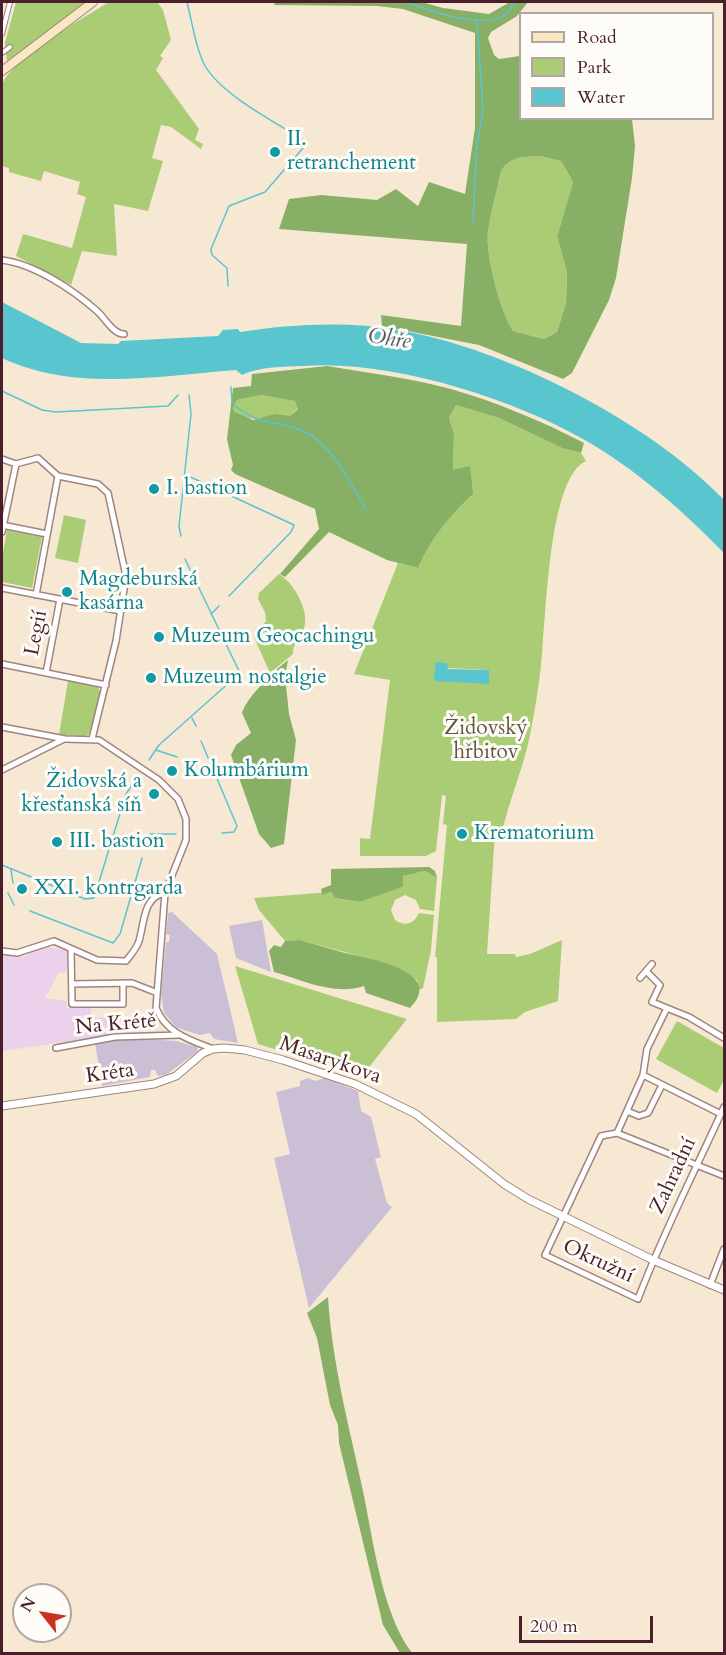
<!DOCTYPE html>
<html>
<head>
<meta charset="utf-8">
<style>
  body { margin:0 }
  #map { position:relative; width:726px; height:1655px; overflow:hidden; background:#f7e8d3; font-family:Cardo,serif }
  canvas { display:block }
  .frame { position:absolute; inset:0; border:3px solid #4a1f2b; pointer-events:none }
  .legend { position:absolute; left:519px; top:12px; width:195px; height:108px; box-sizing:border-box; background:#fdfcf7; border:2px solid #b5a4a5; margin:0; padding:8px 10px; list-style:none; font-size:18px; color:#4a1f2b }
  .legend li { display:flex; align-items:center; gap:12px; height:30px }
  .legend b { width:30px; border:2px solid #b5a4a5 }
  .north { position:absolute; left:12px; top:1583px; width:60px; height:60px; box-sizing:border-box; background:#fdfcf7; border:2px solid #b5a4a5; border-radius:50%; rotate:301deg; font-size:16px; font-weight:700; line-height:24px; text-align:center; color:#4a1f2b }
  .north::after { content:''; display:block; margin:auto; width:21px; height:27px; background:#c8321e; clip-path:polygon(50% 0,100% 100%,50% 72%,0 100%) }
  .scale { position:absolute; left:519px; top:1616px; width:134px; height:27px; box-sizing:border-box; border:3px solid #4a1f2b; border-top:0; padding-left:8px; font-size:18px; line-height:21px; white-space:nowrap; color:#4a1f2b; -webkit-text-stroke:4px #fdfcf7; paint-order:stroke }
</style>
</head>
<body>
<div id="map">
<canvas width="726" height="1655"></canvas>
<div class="frame"></div>
<ul class="legend">
<li><b style="height:8px;background:#fae7c3"></b>Road</li>
<li><b style="height:16px;background:#aacc75"></b>Park</li>
<li><b style="height:16px;background:#58c5cf"></b>Water</li>
</ul>
<div class="north">N</div>
<div class="scale">200 m</div>
</div>
<script>
const c = document.querySelector('canvas').getContext('2d');
c.lineJoin = 'round';
function paint(path, color) { c.fillStyle = color; c.fill(path, 'evenodd'); }
function stroke(path, color, width, dash) { c.strokeStyle = color; c.lineWidth = width; c.lineCap = dash ? 'butt' : 'round'; c.setLineDash(dash || []); c.stroke(path); }
function label(font, color, halo, rows, align = 'center') {
  c.font = font + ' Cardo,serif'; c.lineWidth = 6; c.setLineDash([]); c.textBaseline = 'middle'; c.strokeStyle = halo; c.fillStyle = color; for (const [text, x, y, turn = 0] of rows) {
    c.save(); c.translate(x, y); c.rotate((+turn || 0) * Math.PI / 180); c.textAlign = isNaN(turn) ? turn : align; if (halo) c.strokeText(text, 0, 0); c.fillText(text, 0, 0); c.restore();
  }
}
const built = new Path2D(`
  M38 946 68 950 67 972 59 973 45 998 67 1001V1008L91 1007V1017L137 1020 131 1030 127 1033 2 1051V953L25 957Z`);
const industrial = new Path2D(`
  M172 912 217 954 238 1043 214 1039 210 1033 200 1035 184 1030 176 1027 164 1013 161 994 166 942H169L170 935 166 934 168 913Z
  M262 920 271 972 236 958 229 926Z
  M131 1038 176 1041 197 1047 198 1051 166 1075 158 1076 155 1070H151L150 1077 102 1086 95 1043Z
  M308 1078 315 1081 325 1078 358 1091 361 1111 371 1117 381 1157 375 1159 387 1203 392 1207 309 1308 274 1158 290 1154 276 1092 300 1086V1081Z`);
const green = new Path2D(`
  M16 2H88L7 61 5 43Z
  M109 2H157L163 10 171 40 160 56 163 58 156 70 199 129 195 140 203 144 201 149 171 127 161 125 152 158 163 161 148 211 114 204 117 256 82 251 71 285 16 256 23 234 72 248 86 197 77 194 80 182 44 171 41 181 9 172V168L2 166V86C7 62 86 16 109 2Z
  M540 156 561 161 573 182 557 237 567 272 566 303 557 332 544 339 513 331C500 311 485 254 488 231 491 211 497 191 501 171 511 156 523 157 540 156Z
  M261 395 296 401 298 408 289 417C263 411 260 427 235 412L233 408 237 400Z
  M456 405 499 418 562 448 581 453 586 461C550 477 547 603 543 640 541 673 536 707 529 740 522 771 509 801 502 832H495L487 954H515L516 957 530 954 562 940 558 1001 525 1012 516 1019 437 1022V957H435L447 825 443 824 446 796 442 795 436 851 426 856H360V838L370 839 390 680 354 674 398 563 418 568C431 538 449 517 473 494L453 470 454 434 449 418ZM447 668 489 670V683L434 680Z
  M64 515 86 520 78 563 55 558Z
  M7 530 42 537 32 588 2 582V558Z
  M279 574C294 583 310 611 304 628 301 638 292 643 293 654L270 673 254 637 266 621 265 612 258 599 259 593Z
  M68 681 97 686 101 692 91 732 86 736 59 735Z
  M425 871 437 878 434 911 420 909 416 900 405 895 395 900 391 910 395 920C405 927 414 924 419 913L434 915 431 950 423 988 419 990 417 980 385 963 300 940 285 941 259 910 254 898 331 892 335 898 360 902 400 888 402 876Z
  M235 966 407 1019 362 1076 258 1044Z
  M677 1021 724 1048V1080L717 1093 656 1059Z`);
const forest = new Path2D(`
  M275 2H422L443 8 489 14 510 2H528L517 16 491 32 488 38 494 55 499 59 520 56V118L632 119 635 146 632 178 616 278 609 300 572 373 563 379 479 345 382 326 381 315 461 326 467 244 279 229 289 199 321 195 377 200 396 189 418 206 429 182 465 194 475 128V33L403 9 377 6 274 5ZM540 156 561 161 573 182 557 237 567 272 566 303 557 332 544 339 513 331C500 311 485 254 488 231 491 211 497 191 501 171 511 156 523 157 540 156Z
  M327 366C368 373 411 378 451 389 496 402 542 421 584 443L581 453 562 448 499 418 456 405 449 418 454 434 453 470 470 466 473 494C449 517 431 538 418 568L387 560 329 532 285 577 280 574 319 529 315 509 235 474 231 470 233 465 227 439 233 388 251 386 252 374ZM261 395 295 401 298 409 290 416 275 414 253 420 235 412 233 408 237 400Z
  M288 660 285 676 289 714 296 740 284 844 271 848 259 834 231 755 236 745 251 733 242 713C247 697 274 671 288 660Z
  M429 867 435 871 437 878 425 871 403 876V886L400 888 360 902 335 898 331 892 322 895 321 889 331 885V869Z
  M300 940C315 944 330 949 345 953 367 958 447 971 410 1008L366 993 364 986C334 996 303 980 274 972L269 951 274 945 281 947 285 941Z
  M328 1297C332 1363 349 1426 363 1491 373 1539 382 1614 412 1653H400L383 1625 339 1443 338 1425 330 1405 317 1338 307 1313Z`);
const water = new Path2D(`
  M2 302 81 343 118 344 121 341 218 336 223 330 238 329 240 332C291 324 347 321 399 330 506 349 649 421 724 500V553C682 510 636 469 583 439 508 397 390 360 304 366 283 367 261 366 242 375L236 370C158 376 74 392 2 358Z
  M436 662 447 663 448 669 489 670V684L436 681 434 679Z`);
const stream = new Path2D(`
  M187 2C192 21 195 46 204 64 219 93 273 121 302 139L303 148 265 192 229 206 211 249 212 255 227 268 228 286
  M406 2C429 10 486 32 507 13 510 10 513 5 515 2
  M473 221 477 144 483 111 477 19
  M231 387 232 403C259 428 277 419 305 432 332 445 351 484 366 509
  M2 391 42 410 56 412 168 406 178 395
  M184 474 294 525 291 532 229 596
  M181 536 179 526 191 414 189 395
  M211 614 219 606
  M192 718 196 726
  M201 741 237 826 234 832 222 833
  M156 750 177 757
  M149 760 159 745 240 673 185 559
  M147 840 150 834H176
  M2 865 85 899 94 898 126 794 137 778
  M11 870 13 883
  M8 893 14 905
  M30 911 113 943 120 934 142 858`);
const pedestrian = new Path2D(`
  M2 34 10 2
  M2 53 10 47`);
const minor = new Path2D(`
  M2 260C34 264 72 289 97 311 105 318 113 334 124 334
  M2 459 16 464 38 458 58 476 98 484 108 493 126 576 116 641 92 739
  M2 525 47 534
  M2 532 16 464
  M2 588 121 611
  M36 595 58 476
  M2 664 106 685
  M46 673 60 599
  M2 727 65 739 99 740 159 780 178 799 186 819V840L165 893 156 1008C166 1033 190 1040 213 1049
  M2 770 64 739
  M71 950 72 1004H123V983
  M2 951 17 953 54 941 97 960 126 961C130 956 137 948 139 941 144 925 143 896 165 893
  M646 971 660 985 652 1002 689 1017 724 1038
  M640 978 652 964
  M72 984 132 983 155 992
  M667 1008 647 1049 643 1075 721 1114
  M56 1048 115 1037 179 1035
  M724 1107C695 1171 663 1233 638 1299L545 1255 601 1136 617 1133 724 1176
  M627 1111 639 1116 648 1113 662 1085
  M617 1133 643 1075
  M710 1285 724 1249`);
const tertiary = new Path2D(`
  M2 1106 154 1084 176 1076 203 1053 213 1049 224 1048 245 1050 283 1060 355 1084 416 1114 504 1184 528 1199 653 1260 724 1290`);
const secondary = new Path2D(`
  M2 71 93 2`);
const markers = [
  [275,152,6,"#0f9aa8"],
  [154,489,6,"#0f9aa8"],
  [67,592,6,"#0f9aa8"],
  [159,637,6,"#0f9aa8"],
  [151,678,6,"#0f9aa8"],
  [172,771,6,"#0f9aa8"],
  [154,794,6,"#0f9aa8"],
  [462,834,6,"#0f9aa8"],
  [57,842,6,"#0f9aa8"],
  [22,889,6,"#0f9aa8"]
];
const cultureNames = [
  ["II.",287,140],
  ["retranchement",287,164],
  ["I. bastion",166,489],
  ["Magdeburská",79,580],
  ["kasárna",79,604],
  ["Muzeum Geocachingu",171,637],
  ["Muzeum nostalgie",163,678],
  ["Kolumbárium",184,771],
  ["Židovská a",142,782,"right"],
  ["křesťanská síň",142,806,"right"],
  ["Krematorium",474,834],
  ["III. bastion",69,842],
  ["XXI. kontrgarda",34,889]
];
const streetNames = [
  ["Legií",37,633,-79],
  ["Na Krétě",116,1025,-5],
  ["Masarykova",330,1061,19],
  ["Kréta",110,1074,-8],
  ["Zahradní",674,1176,-65],
  ["Okružní",598,1262,25]
];
const parkNames = [
  ["Židovský",486,729],
  ["hřbitov",486,753]
];
const waterNames = [
  ["Ohře",389,340,8]
];
paint(built, '#ebd1eb');
paint(industrial, '#cbbfd5');
paint(green, '#aacc75');
paint(forest, '#87b066');
paint(water, '#58c5cf');
stroke(stream, '#58c5cf', 1.5);
stroke(pedestrian, '#a0847f', 6);
stroke(minor, '#a0847f', 8);
stroke(tertiary, '#a0847f', 9);
stroke(secondary, '#a0847f', 10);
stroke(pedestrian, '#fff', 4);
stroke(minor, '#fff', 5);
stroke(tertiary, '#fff', 7);
stroke(secondary, '#fae7c3', 8);
for (const [x, y, r, color] of markers) { const dot = new Path2D(); dot.arc(x, y, r, 0, 2 * Math.PI); c.fillStyle = color; c.fill(dot); stroke(dot, '#fdfcf7', 2); }
label('21px', '#0d838f', '#fdfcf7', cultureNames, 'left');
label('21px', '#4a1f2b', '#fdfcf7', streetNames);
label('21px', '#675341', '#fdfcf7', parkNames);
label('italic 22px', '#4f5964', '#fdfcf7', waterNames);
</script>
</body>
</html>
